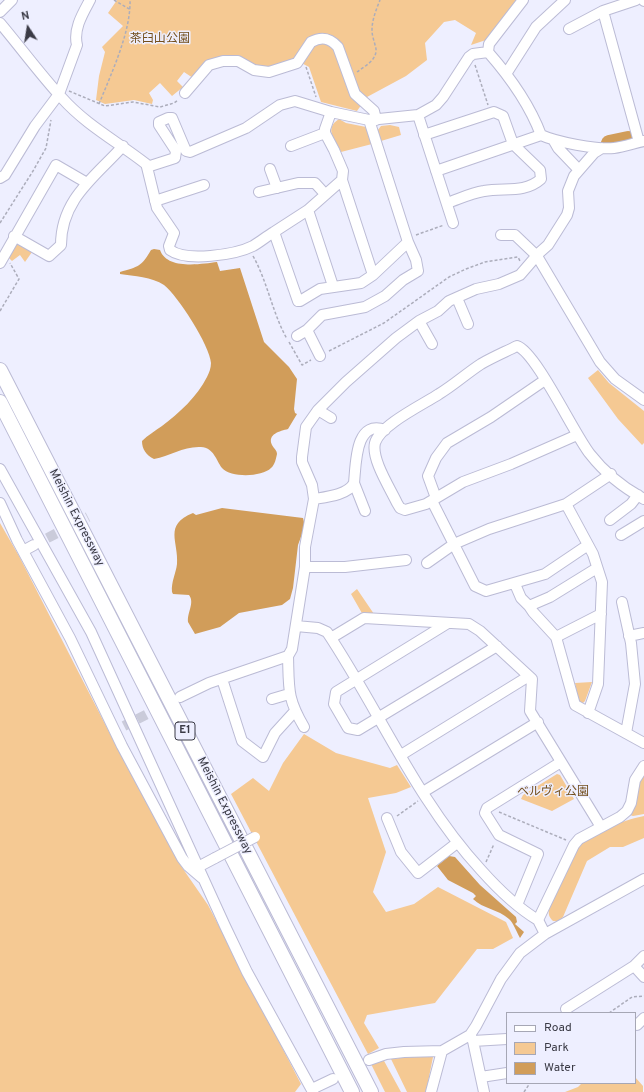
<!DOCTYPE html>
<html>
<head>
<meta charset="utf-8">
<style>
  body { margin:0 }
  #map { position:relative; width:644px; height:1092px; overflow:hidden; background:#eeefff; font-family:Overpass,sans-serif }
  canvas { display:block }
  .legend { position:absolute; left:506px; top:1012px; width:130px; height:72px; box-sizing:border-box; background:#eeefff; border:1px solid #a6a7b5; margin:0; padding:5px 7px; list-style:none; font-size:12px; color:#3b3b46 }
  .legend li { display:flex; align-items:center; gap:8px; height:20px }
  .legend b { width:20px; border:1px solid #a6a7b5 }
  .north { position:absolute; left:8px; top:8px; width:40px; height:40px; -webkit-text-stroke:3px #eeefff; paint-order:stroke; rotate:348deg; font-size:11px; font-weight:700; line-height:16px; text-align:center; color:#3b3b46 }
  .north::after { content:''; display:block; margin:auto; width:14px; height:18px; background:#3b3b46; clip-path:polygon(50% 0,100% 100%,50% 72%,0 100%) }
</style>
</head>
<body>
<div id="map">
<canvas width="644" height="1092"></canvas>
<ul class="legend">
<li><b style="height:5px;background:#fff"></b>Road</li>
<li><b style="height:11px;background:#f5c993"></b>Park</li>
<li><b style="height:11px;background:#d19d5a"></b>Water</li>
</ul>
<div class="north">N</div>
</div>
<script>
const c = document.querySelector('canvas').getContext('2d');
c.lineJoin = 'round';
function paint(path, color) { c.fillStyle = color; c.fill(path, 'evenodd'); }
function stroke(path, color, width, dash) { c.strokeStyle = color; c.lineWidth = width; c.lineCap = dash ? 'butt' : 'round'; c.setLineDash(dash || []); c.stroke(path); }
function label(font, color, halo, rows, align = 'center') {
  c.font = font + ' Overpass,"Noto Sans JP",sans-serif'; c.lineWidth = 3; c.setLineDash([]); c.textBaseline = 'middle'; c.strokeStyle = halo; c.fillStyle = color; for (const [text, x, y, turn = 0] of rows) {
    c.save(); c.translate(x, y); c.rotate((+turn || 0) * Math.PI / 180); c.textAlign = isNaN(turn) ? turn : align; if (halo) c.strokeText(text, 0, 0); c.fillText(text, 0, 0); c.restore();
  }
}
const green = new Path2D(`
  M117 0H519L486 40 471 45 476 33 455 20 444 22 425 43 427 60 406 76 367 97 357 111 321 102 309 67 294 59 266 69 226 56 193 78 184 72 177 81 183 87 172 96 160 83 149 93 153 100 152 104 134 100 105 104 96 100 99 76 105 52 102 47 123 26 108 13Z
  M339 119 346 123 366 127 372 144 341 152C336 140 323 129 339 119Z
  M390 125 399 127 401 135 381 141 377 131 381 126Z
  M18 243 32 252 25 262 20 255 12 261 7 256 14 245Z
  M598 370 609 383 644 411V443L642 445 618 419 588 378Z
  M0 523 19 556 125 763 181 866 208 905 301 1084 295 1092H0Z
  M357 589 374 614 363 615 351 594Z
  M592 682 585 701 583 703 579 702 575 683Z
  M304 734 336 753 390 768 397 765 411 787 396 793 368 798 386 852 373 892 386 912 414 904 438 887 506 922 513 938 493 949H477L435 1003 367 1015 364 1023 379 1048 368 1054 231 794 253 778 269 791 283 763Z
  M644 773V814L633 816 630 815C639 802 636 786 644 773Z
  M557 774 560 775 574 799 552 811 521 799 523 795Z
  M644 816V838L623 847H610L587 861 563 917 558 921H553C548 916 548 913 550 906L577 849C593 831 621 821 644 816Z
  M408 1057H433L426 1092H407L391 1059Z
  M383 1059 401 1092H385L370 1062Z
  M635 1077 643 1086V1092H565L578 1087 582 1083H635Z`);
const water = new Path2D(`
  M154 249 160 250C167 270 201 264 217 262L220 271 240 268 264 342 289 367 297 379 294 409 295 413 297 414 288 429C280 431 267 434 272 445 274 449 277 450 277 454 276 458 275 465 271 468 262 477 231 478 222 468 216 460 214 448 201 447 184 446 170 456 154 459 146 455 142 449 142 441 148 435 155 431 162 426 179 413 197 397 207 377 209 373 211 368 211 363 210 346 178 296 164 285 152 277 134 276 120 274V272C138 267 142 266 151 250Z
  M222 508 303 518 305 526 298 545 293 588 290 599 282 605 239 613 220 627 195 634 188 622C187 612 195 603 189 595L173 594 172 592C171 582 176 573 177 564 179 542 163 525 193 513L196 515Z
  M449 856 455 857 480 885 516 917 517 922 515 924 524 932 520 938C517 933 513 922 509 919 498 909 483 909 473 899L476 896 473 893 448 880 437 866Z`);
const river = new Path2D(`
  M609 143 628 139`);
const minorTunnel = new Path2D(`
  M34 545 88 517
  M124 726 163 706`);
const path = new Path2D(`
  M114 0 131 10
  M475 65 488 105
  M306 67 316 97
  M357 72C365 66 377 60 376 49 375 43 372 37 372 30 372 20 376 10 380 0
  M69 91 105 106 133 102 160 107 174 103 178 100
  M99 104C111 74 131 32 130 0
  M0 223 33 171 46 148 51 120
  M416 235 444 225
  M253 256C268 283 272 312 287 339
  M0 311 19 279 10 263
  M289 342 302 365 311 360
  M329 351 384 323 449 277 466 269 485 262 518 257 520 261
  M499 812 566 840
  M397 816 418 801
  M486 862 494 844
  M609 1013 632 997 644 996
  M524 1092 530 1083`);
const minor = new Path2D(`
  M636 0 603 11 639 142
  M644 0V1
  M0 12 12 0
  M0 23C21 48 40 74 62 98 86 125 118 142 146 164L147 167 175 158 176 151 159 125V122L168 118H172L186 151 190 152 246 128 280 105 295 101 331 112
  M569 29 603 11
  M488 52 489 44 523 0
  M506 74 536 27 565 0
  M185 93 209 65 223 61H238L254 70 269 72 297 63 311 42C322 36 330 38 338 47L355 94 374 111 376 120
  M418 115 453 223
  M424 135 494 112 503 116 513 144 540 170 541 179C524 194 504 187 484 191 471 193 459 199 447 203
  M554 141 558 148 579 170
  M291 146 325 133
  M147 167 157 208 174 233 169 246 170 250C186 262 235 255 253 246 260 242 267 236 274 232
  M270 169 277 188
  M436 171 541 135
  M0 178 5 175 35 126 59 94 77 45C73 29 83 13 90 0
  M342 180 308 210 274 232 298 301H300L320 289 361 283 373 275 408 242 369 120
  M259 192 298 183H315L325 194
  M155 201 204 185
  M308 210 333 286
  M501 235H515L537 256 600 362 615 379 644 400
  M14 236 49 256 61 245C61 199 95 177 123 146
  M0 263 56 165 87 183
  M373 275 342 180 343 171 334 150 325 133V129L331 112 369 120 418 115 436 105 443 97 469 57 473 54 488 52C510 77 529 103 541 135 556 142 597 150 614 148 624 147 634 143 644 141
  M457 298 468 324
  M419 321 432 344
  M307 330 320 356
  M297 336 307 330 322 315 365 307 385 296 403 280 418 271 416 260 408 242
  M318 410 331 418
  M577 435 511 464 463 482 426 504 405 510 400 508 397 503C390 488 371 459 375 443 380 425 424 404 439 394 454 385 467 373 481 364 493 357 505 352 517 346 536 352 574 434 590 454 604 472 624 488 644 499
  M0 469 91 632 225 926 247 972 313 1092
  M354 483 365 511
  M436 498 428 476 436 458 447 443 491 417 545 380
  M314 499C326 497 348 495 354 483 356 464 355 419 385 430
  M432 501 475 586 486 591 545 574 588 545
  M0 503 17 540 70 638 122 746 182 858 188 866 202 878
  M566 504 593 554 602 582 598 684 588 713
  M610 520 631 504 638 495
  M621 535 644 521
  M23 551 34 545
  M427 563 454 544 489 529 566 504 611 474
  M305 567H345L406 560
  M597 568 550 597 529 606 533 612 556 637 575 705 644 743
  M515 584 521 598 529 606
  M622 602 631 643 635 684 626 733
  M448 623 336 692 334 704 348 728 358 730 497 646
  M296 626 318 628 327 632C379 710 417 801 481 870 498 889 516 907 538 920
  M629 636 644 633
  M556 637 601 614
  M331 638 364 618 469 624 480 631 532 679 530 711 601 827
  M288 656C289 689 287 698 304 727
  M222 679 242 741 263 757 275 733 295 711
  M180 697 209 683 288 656 292 649 305 567V547L314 499 312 485 302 462V457L306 427 318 410 346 382 396 338 419 321 438 311 449 301 476 289 499 284 520 275 539 253 548 245 567 215 569 208 568 191 574 176 594 153 602 148
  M272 699 289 694
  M401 755 529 676
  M423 792 538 722
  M387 818 401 852 418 873 457 843
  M198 867 215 858
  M517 905 538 854 499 835 485 813 487 808 561 762
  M545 934 538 920 574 845 579 839 620 817 627 811 631 803 635 780 644 766
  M634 966 644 977
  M566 1009 634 966 644 956
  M637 1025 644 1018
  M470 1035 473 1041 507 1039
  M473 1041 484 1092
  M369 1060 386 1054 404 1052 442 1051 470 1035 476 1026 501 979 520 953 545 934 644 879
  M481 1077 507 1073
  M312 1089 333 1079
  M431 1092 442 1051`);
const highway = new Path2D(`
  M0 370 371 1092
  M0 402 352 1092`);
const minorBridge = new Path2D(`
  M215 858 255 837`);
const shields = [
  [185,731,20]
];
const shieldNames = [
  ["E1",185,731]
];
const parkNames = [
  ["茶臼山公園",160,40],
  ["ベルヴィ公園",553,793]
];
const streetNames = [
  ["Meishin Expressway",76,518,63],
  ["Meishin Expressway",224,806,63]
];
paint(green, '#f5c993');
paint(water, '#d19d5a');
stroke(river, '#d19d5a', 16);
stroke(minorTunnel, '#cacbda', 10, [10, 5]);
stroke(minor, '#bbbbd5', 12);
stroke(highway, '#bbbbd5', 16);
stroke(path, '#acadbb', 1.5, [3, 2]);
stroke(minor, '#fff', 10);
stroke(highway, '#fff', 14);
stroke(minorBridge, '#bbbbd5', 12, []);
stroke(minorBridge, '#fff', 10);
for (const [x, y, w] of shields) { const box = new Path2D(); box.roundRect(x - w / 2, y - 9, w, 18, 3); c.fillStyle = '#eeefff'; c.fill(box); stroke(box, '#3b3b46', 1); }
label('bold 11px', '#3b3b46', null, shieldNames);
label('12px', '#734f1d', '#eeefff', parkNames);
label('12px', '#3b3b46', '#eeefff', streetNames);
</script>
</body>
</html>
